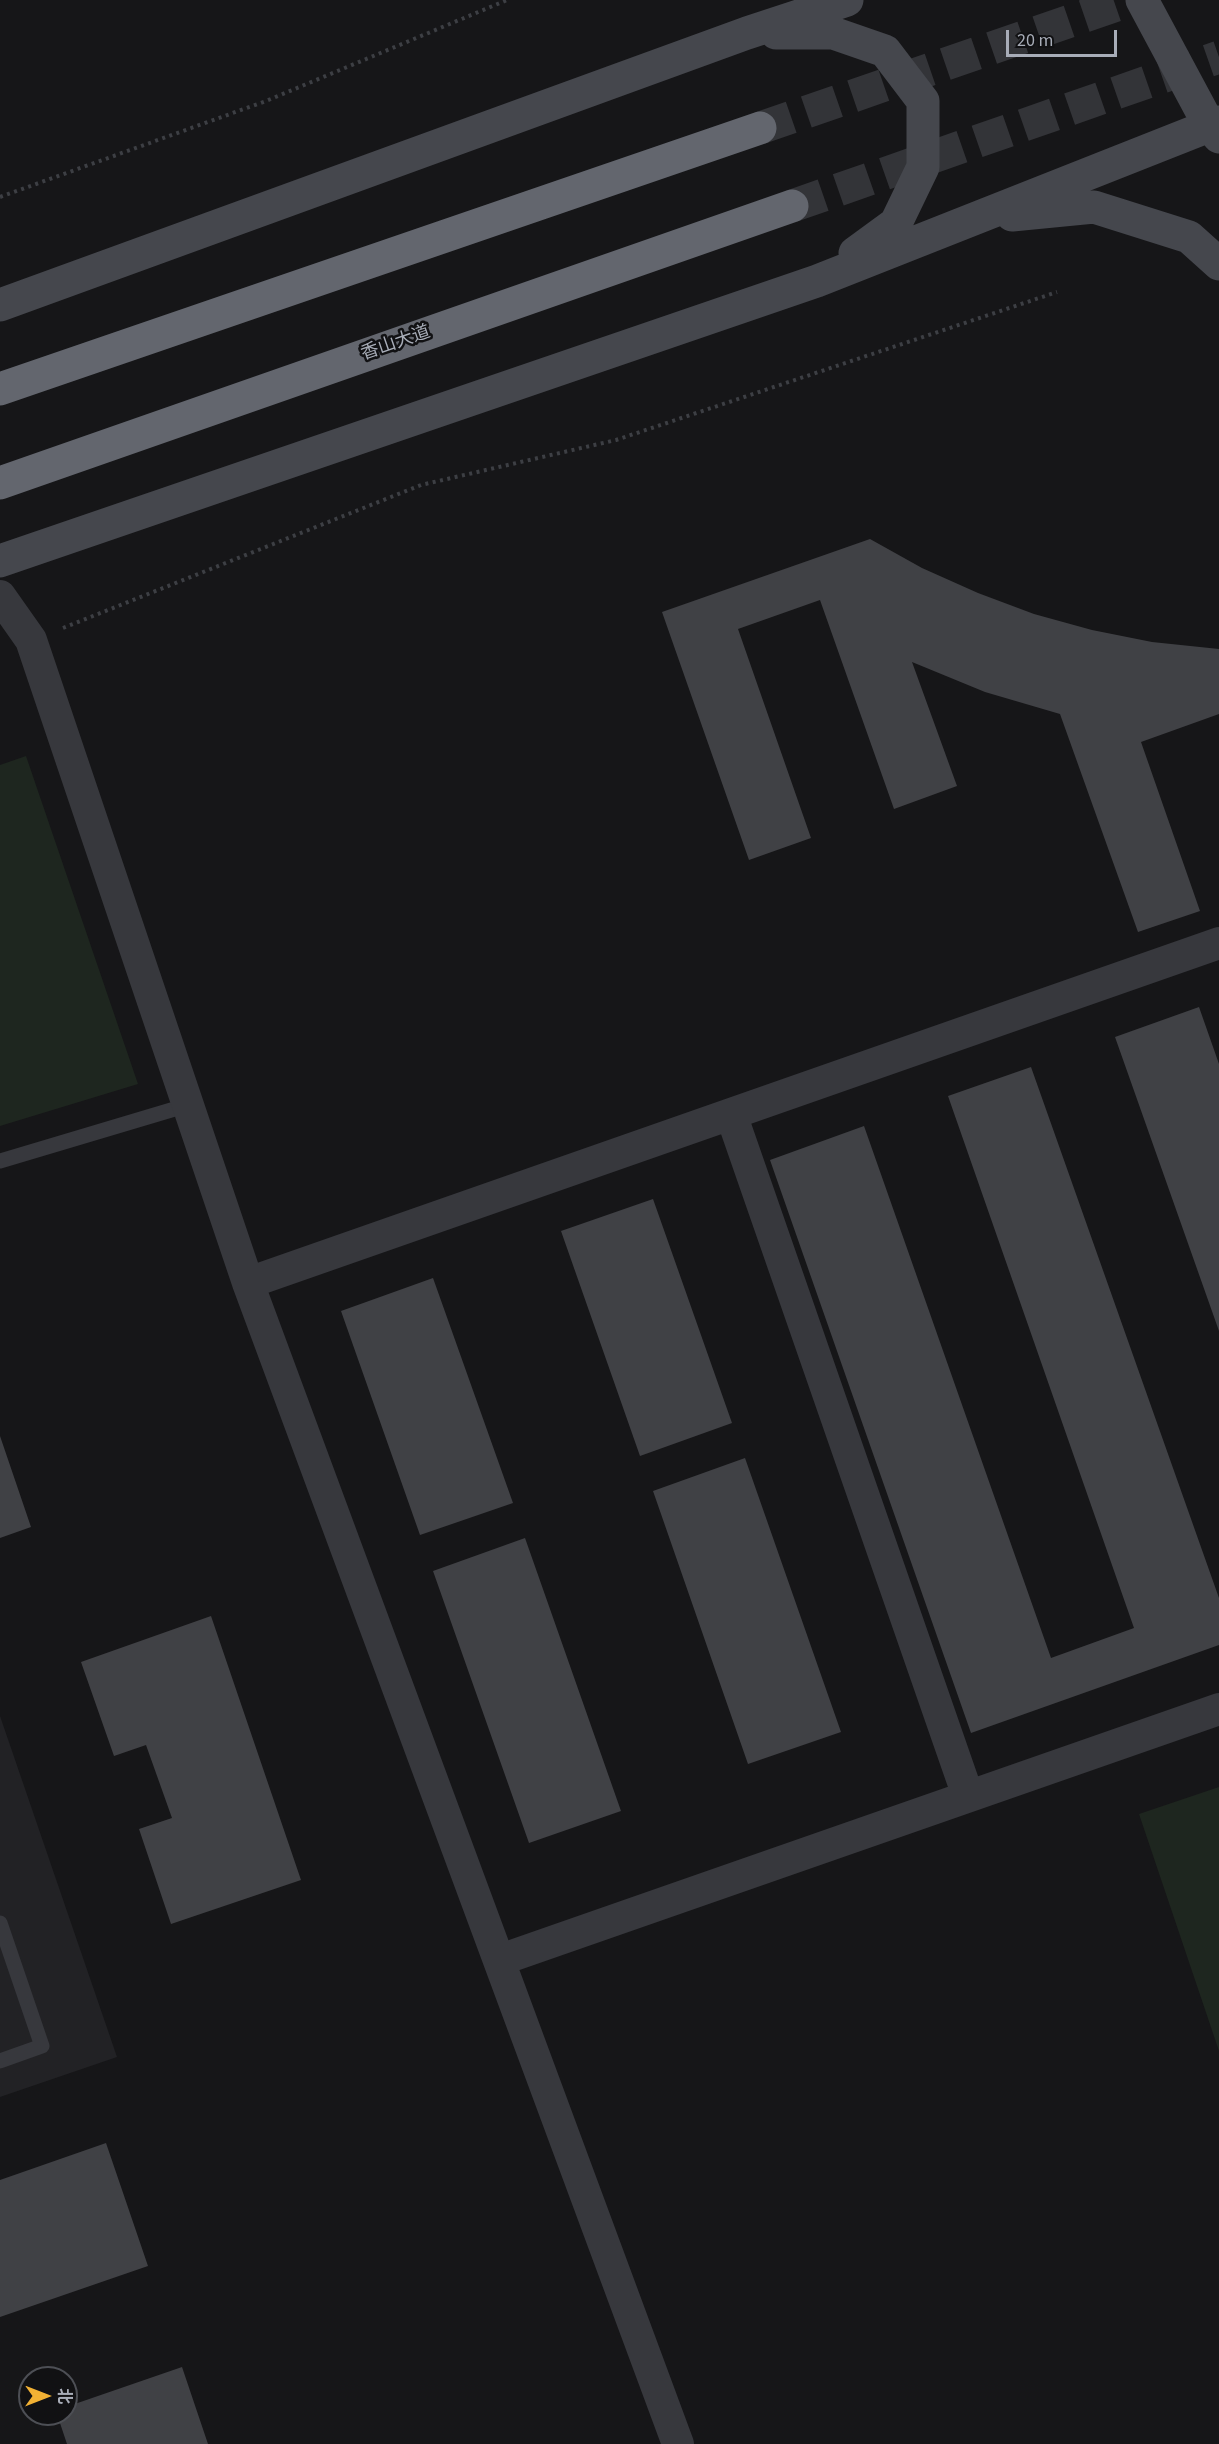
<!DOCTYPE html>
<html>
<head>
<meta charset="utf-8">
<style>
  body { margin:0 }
  #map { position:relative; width:1219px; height:2444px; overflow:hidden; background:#161618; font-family:"Source Sans 3","Noto Sans SC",sans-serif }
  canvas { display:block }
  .north { position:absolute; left:18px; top:2366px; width:60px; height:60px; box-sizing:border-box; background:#111113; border:2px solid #4d4f55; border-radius:50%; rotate:90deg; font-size:16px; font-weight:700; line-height:24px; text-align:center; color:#a8adb8 }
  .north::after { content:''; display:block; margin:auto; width:21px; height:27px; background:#f2b134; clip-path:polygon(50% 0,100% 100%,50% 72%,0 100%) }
  .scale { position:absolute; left:1006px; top:30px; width:111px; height:27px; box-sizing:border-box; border:3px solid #a8adb8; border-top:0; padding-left:8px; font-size:18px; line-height:21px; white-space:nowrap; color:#a8adb8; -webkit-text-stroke:4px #111113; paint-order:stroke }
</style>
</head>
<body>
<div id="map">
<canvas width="1219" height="2444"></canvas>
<div class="north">北</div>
<div class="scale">20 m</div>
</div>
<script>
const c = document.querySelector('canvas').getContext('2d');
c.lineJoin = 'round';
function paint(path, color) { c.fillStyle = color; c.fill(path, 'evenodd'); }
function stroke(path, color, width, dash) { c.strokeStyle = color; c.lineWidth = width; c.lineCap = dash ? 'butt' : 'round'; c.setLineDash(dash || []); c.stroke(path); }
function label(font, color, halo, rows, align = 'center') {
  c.font = font + ' "Source Sans 3","Noto Sans SC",sans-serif'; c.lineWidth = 5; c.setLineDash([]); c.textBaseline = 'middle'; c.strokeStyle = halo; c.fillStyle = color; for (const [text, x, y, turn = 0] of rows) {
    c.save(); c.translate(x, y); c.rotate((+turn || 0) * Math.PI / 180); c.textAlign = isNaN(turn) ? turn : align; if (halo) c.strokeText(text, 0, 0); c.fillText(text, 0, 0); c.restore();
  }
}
const built = new Path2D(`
  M0 1716 117 2057 0 2097Z`);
const green = new Path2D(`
  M26 756 138 1084 0 1126V765Z
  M1219 1787V2051L1139 1814Z`);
const building = new Path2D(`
  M870 539 922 568 978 593 1034 614 1092 630 1152 642 1219 649V714L1141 742 1200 911 1138 932 1060 714 985 692 912 662 957 786 894 809 820 600 738 629 811 838 749 860 662 612Z
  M1199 1007 1219 1064V1331L1115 1037Z
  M1031 1067 1219 1598V1645L971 1733 770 1160 864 1126 1051 1658 1134 1628 948 1096Z
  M653 1199 732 1423 640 1456 561 1231Z
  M433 1278 513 1503 420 1535 341 1311Z
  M0 1436 31 1527 0 1538Z
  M745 1458 841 1732 748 1764 653 1491Z
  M525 1538 621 1811 529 1843 433 1571Z
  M211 1616 301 1880 171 1924 139 1829 172 1818 146 1745 114 1756 81 1662Z
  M106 2143 148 2266 0 2317V2180Z
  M182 2367 208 2444H67L57 2414H66V2407Z`);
const highwayTunnel = new Path2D(`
  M760 128 1131 0
  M792 206 1219 57`);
const path = new Path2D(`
  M0 197 266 101 507 0
  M63 628 421 485 616 440 1057 292`);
const lane = new Path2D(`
  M0 1161 188 1105
  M0 1923 42 2046 0 2061`);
const street = new Path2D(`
  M0 596 31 640 248 1283 678 2444
  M731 1114 968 1796
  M248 1283 1219 943
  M500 1960 1219 1709`);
const secondary = new Path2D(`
  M1142 0 1209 125 1219 137
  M776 33H833L885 51 923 101V167L896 223 855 253
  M1012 215 1094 207 1189 237 1219 264
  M0 305 747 33 847 0
  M0 561 817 281 1219 122`);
const highway = new Path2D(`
  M0 389 760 128
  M0 483 792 206`);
const streetNames = [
  ["香山大道",396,344,-19]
];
paint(built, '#222225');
paint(green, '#1e261f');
paint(building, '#404145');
stroke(highwayTunnel, '#333438', 33, [33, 16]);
stroke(path, '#3d3f44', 4, [3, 4.5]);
stroke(lane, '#37383d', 15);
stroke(street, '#37383d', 32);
stroke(secondary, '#45474d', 33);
stroke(highway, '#63666e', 33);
label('18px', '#a8adb8', '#111113', streetNames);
</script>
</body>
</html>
